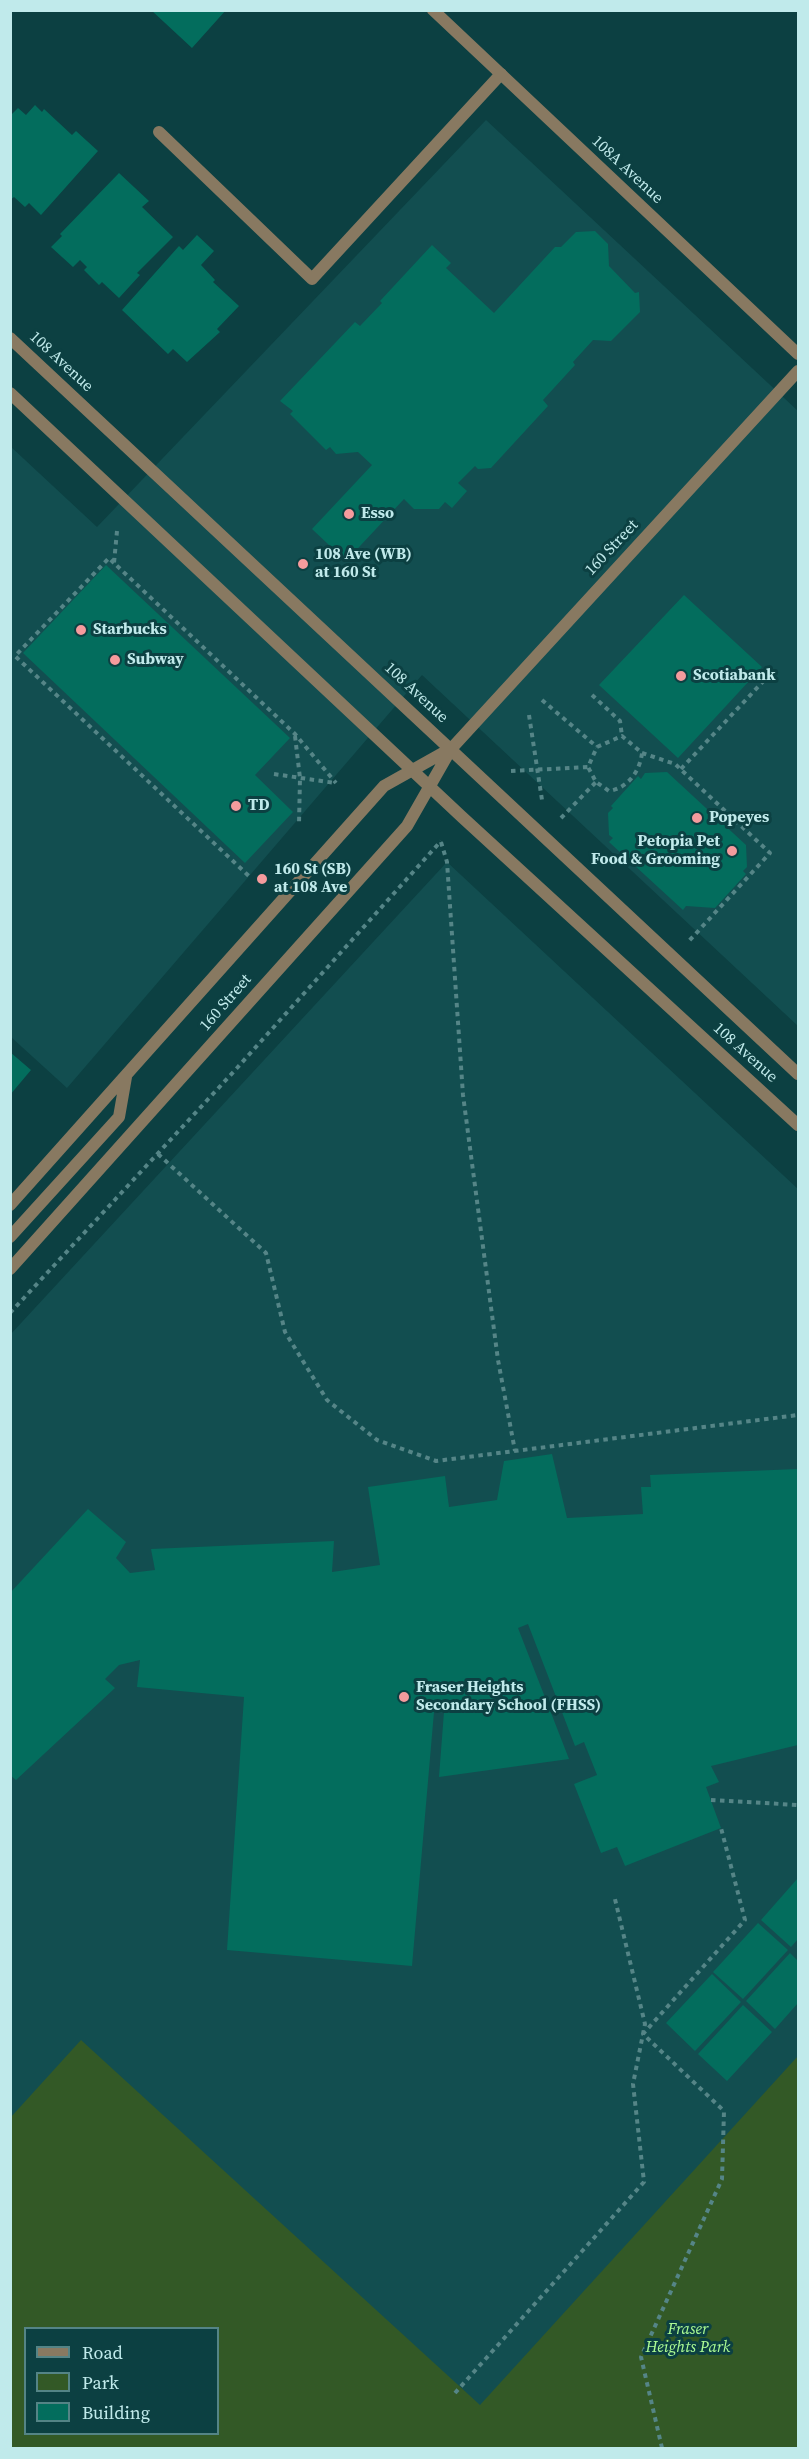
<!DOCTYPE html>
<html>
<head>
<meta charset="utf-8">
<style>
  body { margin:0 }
  #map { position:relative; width:809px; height:2459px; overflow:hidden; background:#0c4042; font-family:"Source Serif 4",serif }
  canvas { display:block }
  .frame { position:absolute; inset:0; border:12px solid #c0eaeb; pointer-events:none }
  .legend { position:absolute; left:24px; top:2327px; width:195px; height:108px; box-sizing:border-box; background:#0c4042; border:2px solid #548486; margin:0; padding:8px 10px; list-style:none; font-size:18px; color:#c0eaeb }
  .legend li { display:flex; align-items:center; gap:12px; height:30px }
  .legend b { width:30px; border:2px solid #548486 }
</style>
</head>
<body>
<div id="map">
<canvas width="809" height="2459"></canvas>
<div class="frame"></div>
<ul class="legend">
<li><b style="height:8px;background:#887961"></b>Road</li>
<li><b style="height:16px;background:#335926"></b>Park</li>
<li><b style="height:16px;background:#036d5d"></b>Building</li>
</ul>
</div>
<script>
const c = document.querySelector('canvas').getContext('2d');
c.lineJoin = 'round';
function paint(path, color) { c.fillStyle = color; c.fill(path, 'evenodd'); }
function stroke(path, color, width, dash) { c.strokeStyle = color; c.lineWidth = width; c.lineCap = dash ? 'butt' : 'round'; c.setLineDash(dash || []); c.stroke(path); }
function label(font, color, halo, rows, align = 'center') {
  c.font = font + ' "Source Serif 4",serif'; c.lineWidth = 6; c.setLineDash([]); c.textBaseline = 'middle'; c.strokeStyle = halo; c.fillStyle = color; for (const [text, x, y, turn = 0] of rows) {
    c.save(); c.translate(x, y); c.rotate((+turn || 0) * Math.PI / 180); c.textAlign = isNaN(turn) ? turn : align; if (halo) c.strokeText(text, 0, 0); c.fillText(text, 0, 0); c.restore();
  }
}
const built = new Path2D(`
  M486 120 798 411V1026L422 675 67 1088 11 1037 10 446 97 527Z
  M447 862 798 1189V2059L445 2448H11L10 1335ZM26 2328H218V2434H26Z`);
const green = new Path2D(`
  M81 2040 480 2405 798 2056V2448H11V2117ZM26 2328H218V2434H26Z`);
const building = new Path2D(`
  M151 10H226L192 48Z
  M35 105 42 112 44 109 72 135 76 131 98 151 41 215 29 203 25 207 14 197 10 200V116L18 108 26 115Z
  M119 173 149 201 142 207 173 237 137 273 140 275 119 298 102 282 99 285 84 270 87 267 80 260 73 267 51 247 62 236 60 234Z
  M595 231 608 244 609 266 635 293 639 292 640 312 611 341 593 340 573 362 575 365 543 400 548 406 491 468 478 469 475 466 458 483 467 491 452 508 445 502 439 509H414L404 499 346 561 312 529 372 465 358 452 336 454 330 447 326 450 290 414 293 411 280 401 355 322 360 326 382 303 380 301 432 245 451 263 446 268 494 313 555 247H561L576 232Z
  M197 235 214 251 201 265 215 280 213 282 239 306 217 329 220 332 187 362 173 349 168 354 122 310 179 246 183 250Z
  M106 565 290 738 255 775 293 812 245 863 23 653Z
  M684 595 762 667 678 758 599 685Z
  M667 772 746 845 747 867 743 871 746 874 715 908 686 906 683 910 609 842 613 838 609 835 608 813 613 808 611 806 638 776 641 779 645 773Z
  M10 1052 31 1070 10 1095Z
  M552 1454 567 1518 643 1514 641 1487H651L650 1475 798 1469V1745L711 1766 719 1782 706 1787 721 1828 625 1866 617 1847 601 1853 574 1784 597 1775 584 1742 575 1746 528 1624 518 1628 569 1759 439 1777 444 1712H434L412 1966 227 1950 244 1697 137 1687 140 1660 119 1665 105 1679 115 1688 16 1780 10 1775V1593L88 1509 126 1542 116 1558 130 1573 155 1570 151 1549 334 1541 332 1572 380 1565 368 1487 445 1476 449 1507 497 1500 504 1461Z
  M798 1878V1939L791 1947 761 1920Z
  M758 1923 788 1950 743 1999 713 1972Z
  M790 1953 798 1961V2003L775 2029 746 2001Z
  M712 1974 741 2002 695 2051 666 2023Z
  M743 2005 772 2032 727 2081 698 2054Z`);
const path = new Path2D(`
  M117 531 114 563 295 734 336 783
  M114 563 109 558 15 656 251 878
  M592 695 620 721 622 736
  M542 700 597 747
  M529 715 542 800
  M295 736 300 778 299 824
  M642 753 675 764 770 853 689 941
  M681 769 771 673
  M511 771 588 767 597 747 622 736 642 753C640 771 628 788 609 791L596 782 588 767
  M274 774 335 783
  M561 818 596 782
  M441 842 447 862 463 1095 498 1360 515 1451
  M158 1154 266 1253 285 1332 327 1400 377 1440 436 1461 798 1415
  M10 1313 237 1068 441 841
  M711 1800 798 1805
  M455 2393 644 2182 633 2084 645 2024 614 1895
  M662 2448 641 2357 722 2179 724 2111 643 2034 745 1920 721 1828`);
const service = new Path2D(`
  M159 132 312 279 501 74`);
const minor = new Path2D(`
  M433 10 798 354`);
const tertiary = new Path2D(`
  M10 338 798 1074
  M10 393 462 817 798 1125
  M10 1205 384 786 450 749
  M10 1237 119 1117 126 1077
  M10 1269 407 826 451 749 798 371`);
const markers = [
  [349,514,6,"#f59b9d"],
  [303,564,6,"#f59b9d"],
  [81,630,6,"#f59b9d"],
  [115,660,6,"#f59b9d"],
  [681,676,6,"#f59b9d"],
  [236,806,6,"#f59b9d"],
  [697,818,6,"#f59b9d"],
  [732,851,6,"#f59b9d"],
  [262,879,6,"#f59b9d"],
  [404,1697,6,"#f59b9d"]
];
const streetNames = [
  ["108A Avenue",627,170,43],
  ["108 Avenue",61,362,43],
  ["160 Street",612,548,-47],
  ["108 Avenue",416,693,43],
  ["160 Street",226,1003,-49],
  ["108 Avenue",745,1053,42]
];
const poiNames = [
  ["Esso",361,514],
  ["108 Ave (WB)",315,555],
  ["at 160 St",315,573],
  ["Starbucks",93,630],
  ["Subway",127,660],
  ["Scotiabank",693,676],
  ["TD",248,806],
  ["Popeyes",709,818],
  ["Petopia Pet",720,842,"right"],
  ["Food & Grooming",720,860,"right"],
  ["160 St (SB)",274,870],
  ["at 108 Ave",274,888],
  ["Fraser Heights",416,1688],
  ["Secondary School (FHSS)",416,1706]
];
const parkNames = [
  ["Fraser",688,2330],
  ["Heights Park",688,2348]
];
paint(built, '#124e50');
paint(green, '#335926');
paint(building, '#036d5d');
stroke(path, '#558587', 4, [4.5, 4.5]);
stroke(service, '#887961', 12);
stroke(minor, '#887961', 12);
stroke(tertiary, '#887961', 12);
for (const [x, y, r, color] of markers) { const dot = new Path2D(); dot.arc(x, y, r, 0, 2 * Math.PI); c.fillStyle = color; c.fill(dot); stroke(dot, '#0c4042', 2); }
label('16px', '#c0eaeb', '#0c4042', streetNames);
label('bold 16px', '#c0eaeb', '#0c4042', poiNames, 'left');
label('italic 16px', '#adfc94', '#0c4042', parkNames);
</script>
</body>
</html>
